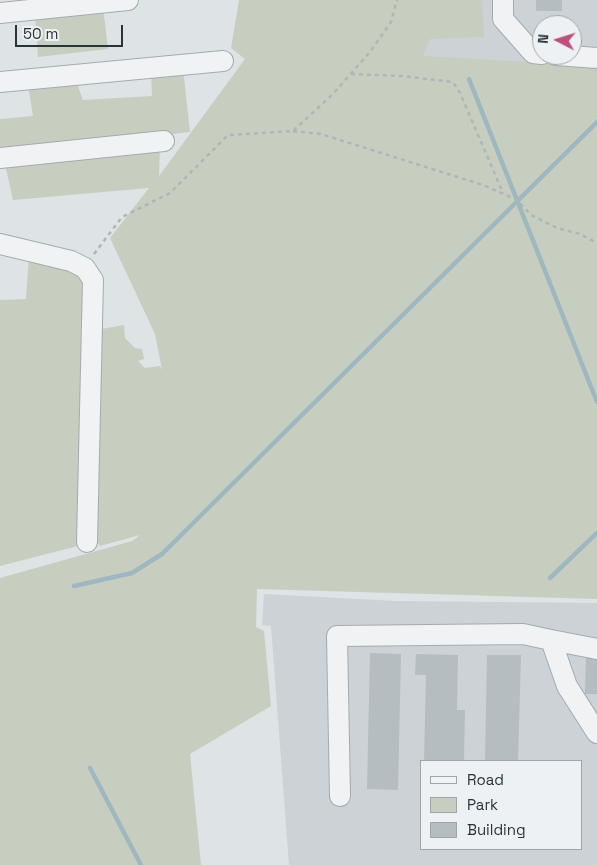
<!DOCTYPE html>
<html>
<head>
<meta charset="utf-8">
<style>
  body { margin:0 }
  #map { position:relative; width:597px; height:865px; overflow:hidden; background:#dee3e5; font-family:"Space Grotesk",sans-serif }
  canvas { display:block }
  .legend { position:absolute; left:420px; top:760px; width:162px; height:90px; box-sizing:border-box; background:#edf1f3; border:1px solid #9fa5a9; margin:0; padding:6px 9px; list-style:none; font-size:15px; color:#29343a }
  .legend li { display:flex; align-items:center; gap:10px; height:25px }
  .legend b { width:25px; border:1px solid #9fa5a9 }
  .north { position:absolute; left:532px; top:15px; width:50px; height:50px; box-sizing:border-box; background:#edf1f3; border:1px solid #9fa5a9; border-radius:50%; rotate:275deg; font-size:14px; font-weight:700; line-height:20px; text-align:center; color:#29343a }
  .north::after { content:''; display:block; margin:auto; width:18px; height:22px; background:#bd507c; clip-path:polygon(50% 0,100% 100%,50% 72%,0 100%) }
  .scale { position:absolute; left:15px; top:25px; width:108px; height:22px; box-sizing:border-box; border:2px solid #29343a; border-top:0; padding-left:6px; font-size:15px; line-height:18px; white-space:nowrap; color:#29343a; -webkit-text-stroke:4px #edf1f3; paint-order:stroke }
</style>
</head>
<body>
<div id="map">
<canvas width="597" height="865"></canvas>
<ul class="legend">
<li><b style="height:6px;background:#f0f2f4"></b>Road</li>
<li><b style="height:14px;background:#c7cec0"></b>Park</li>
<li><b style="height:14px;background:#b6bdc1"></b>Building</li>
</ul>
<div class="north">N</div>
<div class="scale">50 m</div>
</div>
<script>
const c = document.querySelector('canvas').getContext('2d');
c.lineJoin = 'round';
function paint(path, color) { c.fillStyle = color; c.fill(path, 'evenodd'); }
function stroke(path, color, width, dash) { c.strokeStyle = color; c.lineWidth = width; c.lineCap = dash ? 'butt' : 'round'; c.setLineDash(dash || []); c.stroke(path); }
const built = new Path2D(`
  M413 0H597V80L410 71ZM542 25H572V55H542Z
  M264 594 396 601 597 603V865H289L271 626 262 625ZM421 761H581V849H421Z`);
const green = new Path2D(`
  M239 0H482L484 37 430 39 423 56 597 66V599L257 589 256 627 264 631 271 706 190 754 201 865H0V578L132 541 140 535 100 546 91 533 96 330 124 325 125 338 135 348 142 349 144 359 138 361 145 368 160 366 162 370 155 334 110 238 149 188 13 200 5 164 160 145 159 176 245 59 231 48Z
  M103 7 108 49 38 57 35 14Z
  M183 68 190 132 0 154V119L33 116 28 85 75 78 83 100 152 96 151 71Z
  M29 256 72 265 88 280 82 545 0 566V300L26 299Z`);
const stream = new Path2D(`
  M469 79 597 402
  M550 578 597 533
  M74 586 132 573 162 554 597 122
  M90 768 141 865`);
const building = new Path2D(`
  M536 0H562V11H536Z
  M370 653 401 654 398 790 367 789Z
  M416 654 458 655 457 710H465L464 761H424L426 675H415Z
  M487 655H521L518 761H485Z
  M586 656H597V694H585Z`);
const path = new Path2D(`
  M351 74 402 76 453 82 460 93 503 193
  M293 131 321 134 483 185 517 200 531 215 557 228 580 234 597 243
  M94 254 122 217 170 193 228 135 293 131 333 94 370 52 391 22 397 0`);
const minor = new Path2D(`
  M503 0V19L533 53 542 54
  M0 13 128 0
  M556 55 597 58
  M0 82 223 61
  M0 158 164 141
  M0 244 71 261 85 268 93 280 87 542
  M597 649 551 640 567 686 597 733
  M340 796 337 636 523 634 551 640`);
paint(built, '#ccd2d6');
paint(green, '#c7cec0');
stroke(stream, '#9db8c1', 4.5);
paint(building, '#b6bdc1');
stroke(minor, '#a4abae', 22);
stroke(path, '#b0b5b8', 2.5, [4, 4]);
stroke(minor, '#f0f2f4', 20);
</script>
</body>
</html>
